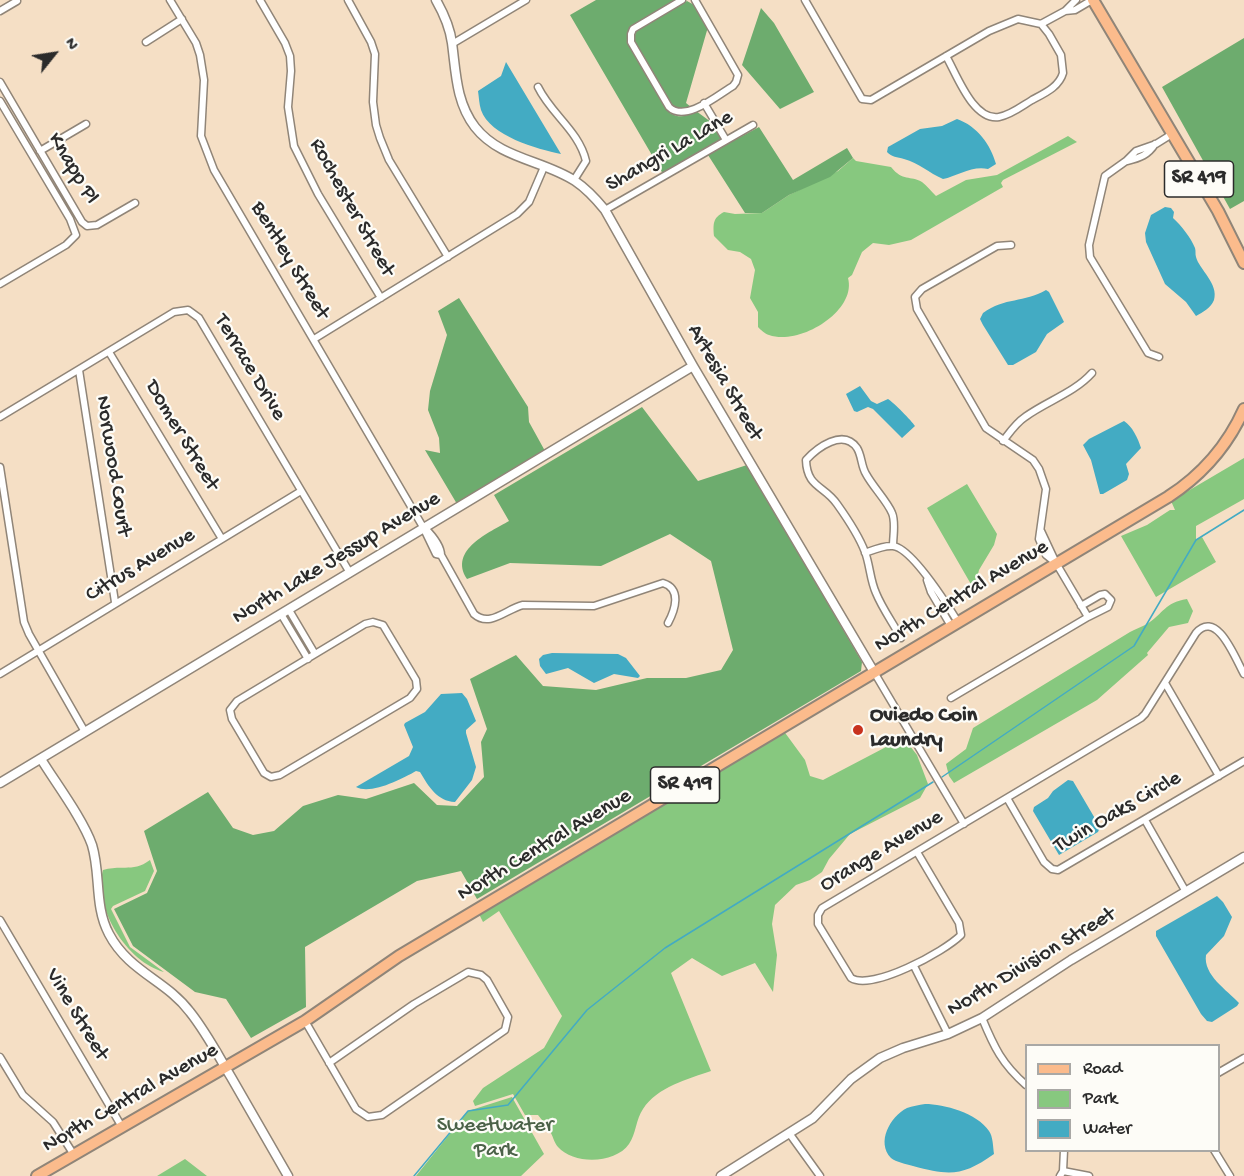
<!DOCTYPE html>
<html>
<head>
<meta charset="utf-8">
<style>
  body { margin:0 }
  #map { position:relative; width:1244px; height:1176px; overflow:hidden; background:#f5dfc5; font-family:"Gochi Hand",sans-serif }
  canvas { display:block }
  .legend { position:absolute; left:1025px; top:1044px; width:195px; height:108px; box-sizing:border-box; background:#fdfcf7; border:2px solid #a9a8a5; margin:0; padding:8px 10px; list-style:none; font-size:18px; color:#2b2b2b }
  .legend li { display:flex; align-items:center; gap:12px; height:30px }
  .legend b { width:30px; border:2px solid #a9a8a5 }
  .north { position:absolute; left:24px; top:24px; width:60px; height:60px; -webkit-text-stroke:4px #fdfcf7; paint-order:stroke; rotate:60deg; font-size:16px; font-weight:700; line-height:24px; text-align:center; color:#2b2b2b }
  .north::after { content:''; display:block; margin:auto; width:21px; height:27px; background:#2b2b2b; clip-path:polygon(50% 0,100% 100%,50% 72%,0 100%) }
</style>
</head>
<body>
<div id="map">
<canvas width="1244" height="1176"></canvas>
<ul class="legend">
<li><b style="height:8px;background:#fbbb8c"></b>Road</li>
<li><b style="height:16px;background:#87c87f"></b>Park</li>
<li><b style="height:16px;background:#43abc3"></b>Water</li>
</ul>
<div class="north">N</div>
</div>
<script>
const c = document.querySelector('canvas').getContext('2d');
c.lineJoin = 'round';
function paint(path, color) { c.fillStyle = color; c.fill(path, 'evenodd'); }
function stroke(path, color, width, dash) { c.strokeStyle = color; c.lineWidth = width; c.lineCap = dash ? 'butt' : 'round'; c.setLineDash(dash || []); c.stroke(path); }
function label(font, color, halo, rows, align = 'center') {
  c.font = font + ' "Gochi Hand",sans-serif'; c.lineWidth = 4.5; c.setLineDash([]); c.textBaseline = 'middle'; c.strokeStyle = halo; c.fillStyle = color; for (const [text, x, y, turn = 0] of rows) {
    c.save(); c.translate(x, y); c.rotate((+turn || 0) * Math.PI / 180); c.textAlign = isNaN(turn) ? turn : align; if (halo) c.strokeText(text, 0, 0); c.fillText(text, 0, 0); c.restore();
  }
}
const green = new Path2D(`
  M1068 136 1077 142 1003 180 1001 183 1003 187 911 240 889 245 873 243 862 252 852 275 848 278C857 311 800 346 769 335 765 334 761 330 758 327V312L750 298 755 270 751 259 740 252 728 250 714 236C713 223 713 218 724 212L735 214 762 213 789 195 838 171 853 158 856 161 891 167C903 182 910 175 922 182 927 186 932 192 936 196L966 180 997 175Z
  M1244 458V499L1196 526V540L1202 537 1216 562 1156 597 1121 536 1147 525 1170 510H1175L1171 501Z
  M967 484 997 534 994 545 979 570 976 582 972 586 927 508Z
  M1187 599 1193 611 1188 623 1169 627 1147 653 1148 655 1097 700 954 783 949 776 946 764 966 749 973 728 1130 632C1135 629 1142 627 1147 624 1164 613 1164 603 1187 599Z
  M783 730 805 760 810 776 823 780 886 747 899 742 910 746 917 755 928 784 920 798 850 834 829 859 822 872 810 880 796 885 775 905 772 924 777 955 773 992 755 963 722 976 692 958 671 973 711 1071C688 1079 657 1087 643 1109 636 1119 636 1134 629 1144 615 1164 574 1165 558 1147 554 1143 553 1135 549 1130 546 1125 542 1120 538 1115H525L513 1094 475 1106 473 1101 483 1088 544 1048 562 1016 499 911 483 922 478 912Z
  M150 860 154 871 145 891 113 906 111 909 130 947 164 972C127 962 93 908 103 870 122 864 133 873 150 860Z
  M512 1097 544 1154 521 1176H416L468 1111Z
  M185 1159 207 1176H157Z`);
const forest = new Path2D(`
  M596 0H676L632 26 628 34V44L670 113C680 119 687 116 696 111L711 122 721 139 663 174 570 15Z
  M687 1 696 6 708 27 686 103 691 107C684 111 679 111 672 106L634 41 636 30Z
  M761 8 774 23 814 92 780 109 742 65Z
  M1244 38V201L1230 209 1162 87Z
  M759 127 793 180 847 148 853 158 830 177 789 195 762 213H745L708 155 701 158Z
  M459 298 528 407 529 422 545 451 457 504 425 450 440 453 439 438 428 410 430 391 447 335 438 311Z
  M642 407 698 481 747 465 862 662 861 671 477 899 461 871 417 881 305 947 306 1007 251 1038 226 999 195 992 133 946 114 909 147 893 157 871 144 831 208 792 233 828 253 835 274 831 303 806 338 795 366 799 414 783 437 805 457 806 484 777 481 742 487 729 470 679 516 655 543 686 596 690 647 678H686L721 670 733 650 711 561 670 534 601 566 510 563 467 579C448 550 490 532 509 521L494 495Z`);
const water = new Path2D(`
  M506 62 561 154C537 149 490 136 481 110 479 104 479 97 478 91L501 76Z
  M957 119C977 126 991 145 996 164L988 169C973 165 957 176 943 179 929 173 919 163 904 159 897 157 892 157 887 152L888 147 920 129 942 126Z
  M1165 207 1171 208 1174 212 1173 218C1181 225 1191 238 1195 248 1196 251 1195 254 1196 257 1199 269 1219 284 1214 300 1211 308 1203 312 1196 316L1186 302 1165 284 1146 242 1145 233 1151 215Z
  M1046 290 1049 292 1064 322 1047 334 1036 352 1013 365H1008L983 325 980 319 983 313C1005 297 1024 303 1046 290Z
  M860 386 871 401 877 404 888 399C893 402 912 421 915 426L902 438 873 409 868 407 857 412 854 411 846 394Z
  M1124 421C1132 426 1138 438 1141 448L1126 464 1129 474 1127 480 1103 494H1100L1091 460 1083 445 1089 439Z
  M552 653 618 654 626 658 640 676 638 678 614 674 594 683 568 668 546 674 540 666 539 659 543 655Z
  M462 693 467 699 476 721 466 730V733L476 767 472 780 455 802C437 801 429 787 420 772L416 771C402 779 371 795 356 787L409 756 413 747 404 725 405 723 425 712 441 694Z
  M1068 780 1073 781 1100 827 1098 832 1059 855 1033 811 1034 807 1048 798 1053 791Z
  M1217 896 1223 902 1232 917 1224 936 1206 955C1203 975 1227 990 1239 1003L1237 1006 1212 1022 1207 1021 1201 1014 1156 936V931Z
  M925 1104C944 1104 977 1113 989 1131 993 1136 993 1147 994 1154 963 1176 950 1176 913 1166 906 1164 896 1162 891 1158 876 1142 890 1117 907 1108 912 1106 919 1105 925 1104Z`);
const stream = new Path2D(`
  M942 777 1134 646 1196 540 1244 510
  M414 1176 468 1111 508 1105 587 1010 665 948 933 782`);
const minor = new Path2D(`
  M170 0 196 43 200 55 204 80 201 136 214 170 423 527 436 554 441 555 474 614C490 628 506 609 523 605L594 606 663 583C682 589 675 610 668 623
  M260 0 285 43 290 56 291 71 288 107 294 146 318 194 381 298
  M348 0 371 42 375 54 373 102 376 125 380 138 389 160 448 257
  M682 0 633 29 631 34V42L669 107C685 123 718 95 733 86L736 82 738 75 695 0
  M805 0 862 99 871 100 989 31 1018 19 1041 24 1049 34 1061 55 1063 73C1059 87 1045 93 1032 100 1022 106 1011 115 999 117 973 121 957 75 946 56
  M0 11 17 1
  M1065 11 1075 10 1092 0
  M1041 24 1065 11 1076 0
  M146 42 182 19
  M452 44 526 0
  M0 82 82 222 87 226 97 225 135 203
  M538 87C551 114 579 131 586 161L574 180
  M0 101 70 219 76 235 66 245 0 284
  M704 103 726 140
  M40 151 86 124
  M1127 161C1140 158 1148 155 1155 144
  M605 210 753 125
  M1011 245 997 246 922 289 915 297 917 309 986 428 1033 460 1039 469 1046 489 1039 539 1046 555 1056 563
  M314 339 517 214 529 202 544 167
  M109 352 222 539
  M1159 357 1148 353 1090 257 1089 245 1105 176 1126 161 1136 151 1156 144 1172 134
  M79 370 115 602
  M0 417 174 312 188 310 199 318 350 573
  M1003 441C1010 432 1016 423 1025 417 1047 401 1074 393 1092 373
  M0 467 24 622 29 634 85 732
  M424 527C431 534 441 545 441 555
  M1041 531 1056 563 1088 617
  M893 546C893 536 896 522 892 513 887 501 873 487 866 474 861 466 862 456 857 448 843 428 817 448 806 460 807 488 824 485 837 504 847 518 859 536 865 552 870 565 870 580 876 593 882 608 893 623 901 638
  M865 553C873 550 884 545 893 546 912 548 948 606 958 622
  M927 580 931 592 951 626
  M289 610 315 654
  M281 614 308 659
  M373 622 383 625 416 680 417 689 410 698 280 775 271 777 264 773 232 719 230 710 237 701 365 624Z
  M874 672 964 824
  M0 674 301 491
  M1165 683 1219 776
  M951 698 1088 617 1108 607 1111 600 1105 594 1100 595 1081 606
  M1007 798 1044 862 1052 869 1058 870 1244 761
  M1145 820 1186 892
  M917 852 959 923 961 935C944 952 872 991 851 978L818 924V915L822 908 1141 718 1145 714 1196 633C1217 609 1235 658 1244 674
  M0 920 122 1127
  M914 966 948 1034
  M982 1018C994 1047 1002 1064 1026 1085
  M305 1021 356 1109 368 1117 382 1115 505 1030 508 1017 487 980 481 975 468 972 414 1004 329 1063
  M0 1057 23 1095 53 1122 74 1155
  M1218 1073 1244 1058
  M789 1133 820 1176
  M1214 1150 1230 1176
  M1063 1171 1089 1176
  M1060 1176 1063 1171 1064 1150`);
const tertiary = new Path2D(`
  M436 0C444 14 450 28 452 43 456 73 456 102 475 127 500 159 543 160 575 181 587 189 596 199 605 210L693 366 874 672
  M41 759C55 782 83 819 92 845 101 874 94 906 109 934 129 972 166 980 190 1012 206 1032 218 1055 231 1077 250 1110 269 1143 288 1176
  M0 783 693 366
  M721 1176 813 1118 851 1079 880 1058 903 1048 948 1034 982 1018 1071 960 1244 857`);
const primary = new Path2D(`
  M1093 0 1218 211 1244 263
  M37 1176 305 1021 399 956 1168 497C1202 475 1227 447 1244 409`);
const markers = [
  [858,730,6,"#c8321e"]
];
const shields = [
  [1199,179,69],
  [685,785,69]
];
const shieldNames = [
  ["SR 419",1199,179],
  ["SR 419",685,785]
];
const streetNames = [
  ["Shangri La Lane",670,152,-30],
  ["Knapp Pl",72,169,59],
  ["Rochester Street",351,208,61],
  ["Bentley Street",289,261,59],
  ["Terrace Drive",249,368,59],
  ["Artesia Street",724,383,60],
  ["Domer Street",181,436,59],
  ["Norwood Court",112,466,81],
  ["North Lake Jessup Avenue",337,559,-31],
  ["Citrus Avenue",141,566,-31],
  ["North Central Avenue",962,597,-31],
  ["Twin Oaks Circle",1118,813,-30],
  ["North Central Avenue",545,846,-31],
  ["Orange Avenue",882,852,-31],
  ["North Division Street",1032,963,-31],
  ["Vine Street",76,1015,59],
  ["North Central Avenue",131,1099,-30]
];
const poiNames = [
  ["Oviedo Coin",870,717],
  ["Laundry",870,742]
];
const parkNames = [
  ["Sweetwater",495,1127],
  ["Park",495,1152]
];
paint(green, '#87c87f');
paint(forest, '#6dac6e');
paint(water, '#43abc3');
stroke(stream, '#43abc3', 1.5);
stroke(minor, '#908578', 9);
stroke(tertiary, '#908578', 11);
stroke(primary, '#908578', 14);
stroke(minor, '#fff', 6);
stroke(tertiary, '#fff', 8);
stroke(primary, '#fbbb8c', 10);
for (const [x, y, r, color] of markers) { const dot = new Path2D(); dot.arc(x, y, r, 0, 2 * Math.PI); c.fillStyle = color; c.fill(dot); stroke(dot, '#fdfcf7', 2); }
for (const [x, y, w] of shields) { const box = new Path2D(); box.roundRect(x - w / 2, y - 18, w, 36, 4.5); c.fillStyle = '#fdfcf7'; c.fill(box); stroke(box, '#2b2b2b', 1.5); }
label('bold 21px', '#2b2b2b', null, shieldNames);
label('22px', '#2b2b2b', '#fdfcf7', streetNames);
label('bold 22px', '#2b2b2b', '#fdfcf7', poiNames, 'left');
label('22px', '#4b6248', '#fdfcf7', parkNames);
</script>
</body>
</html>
